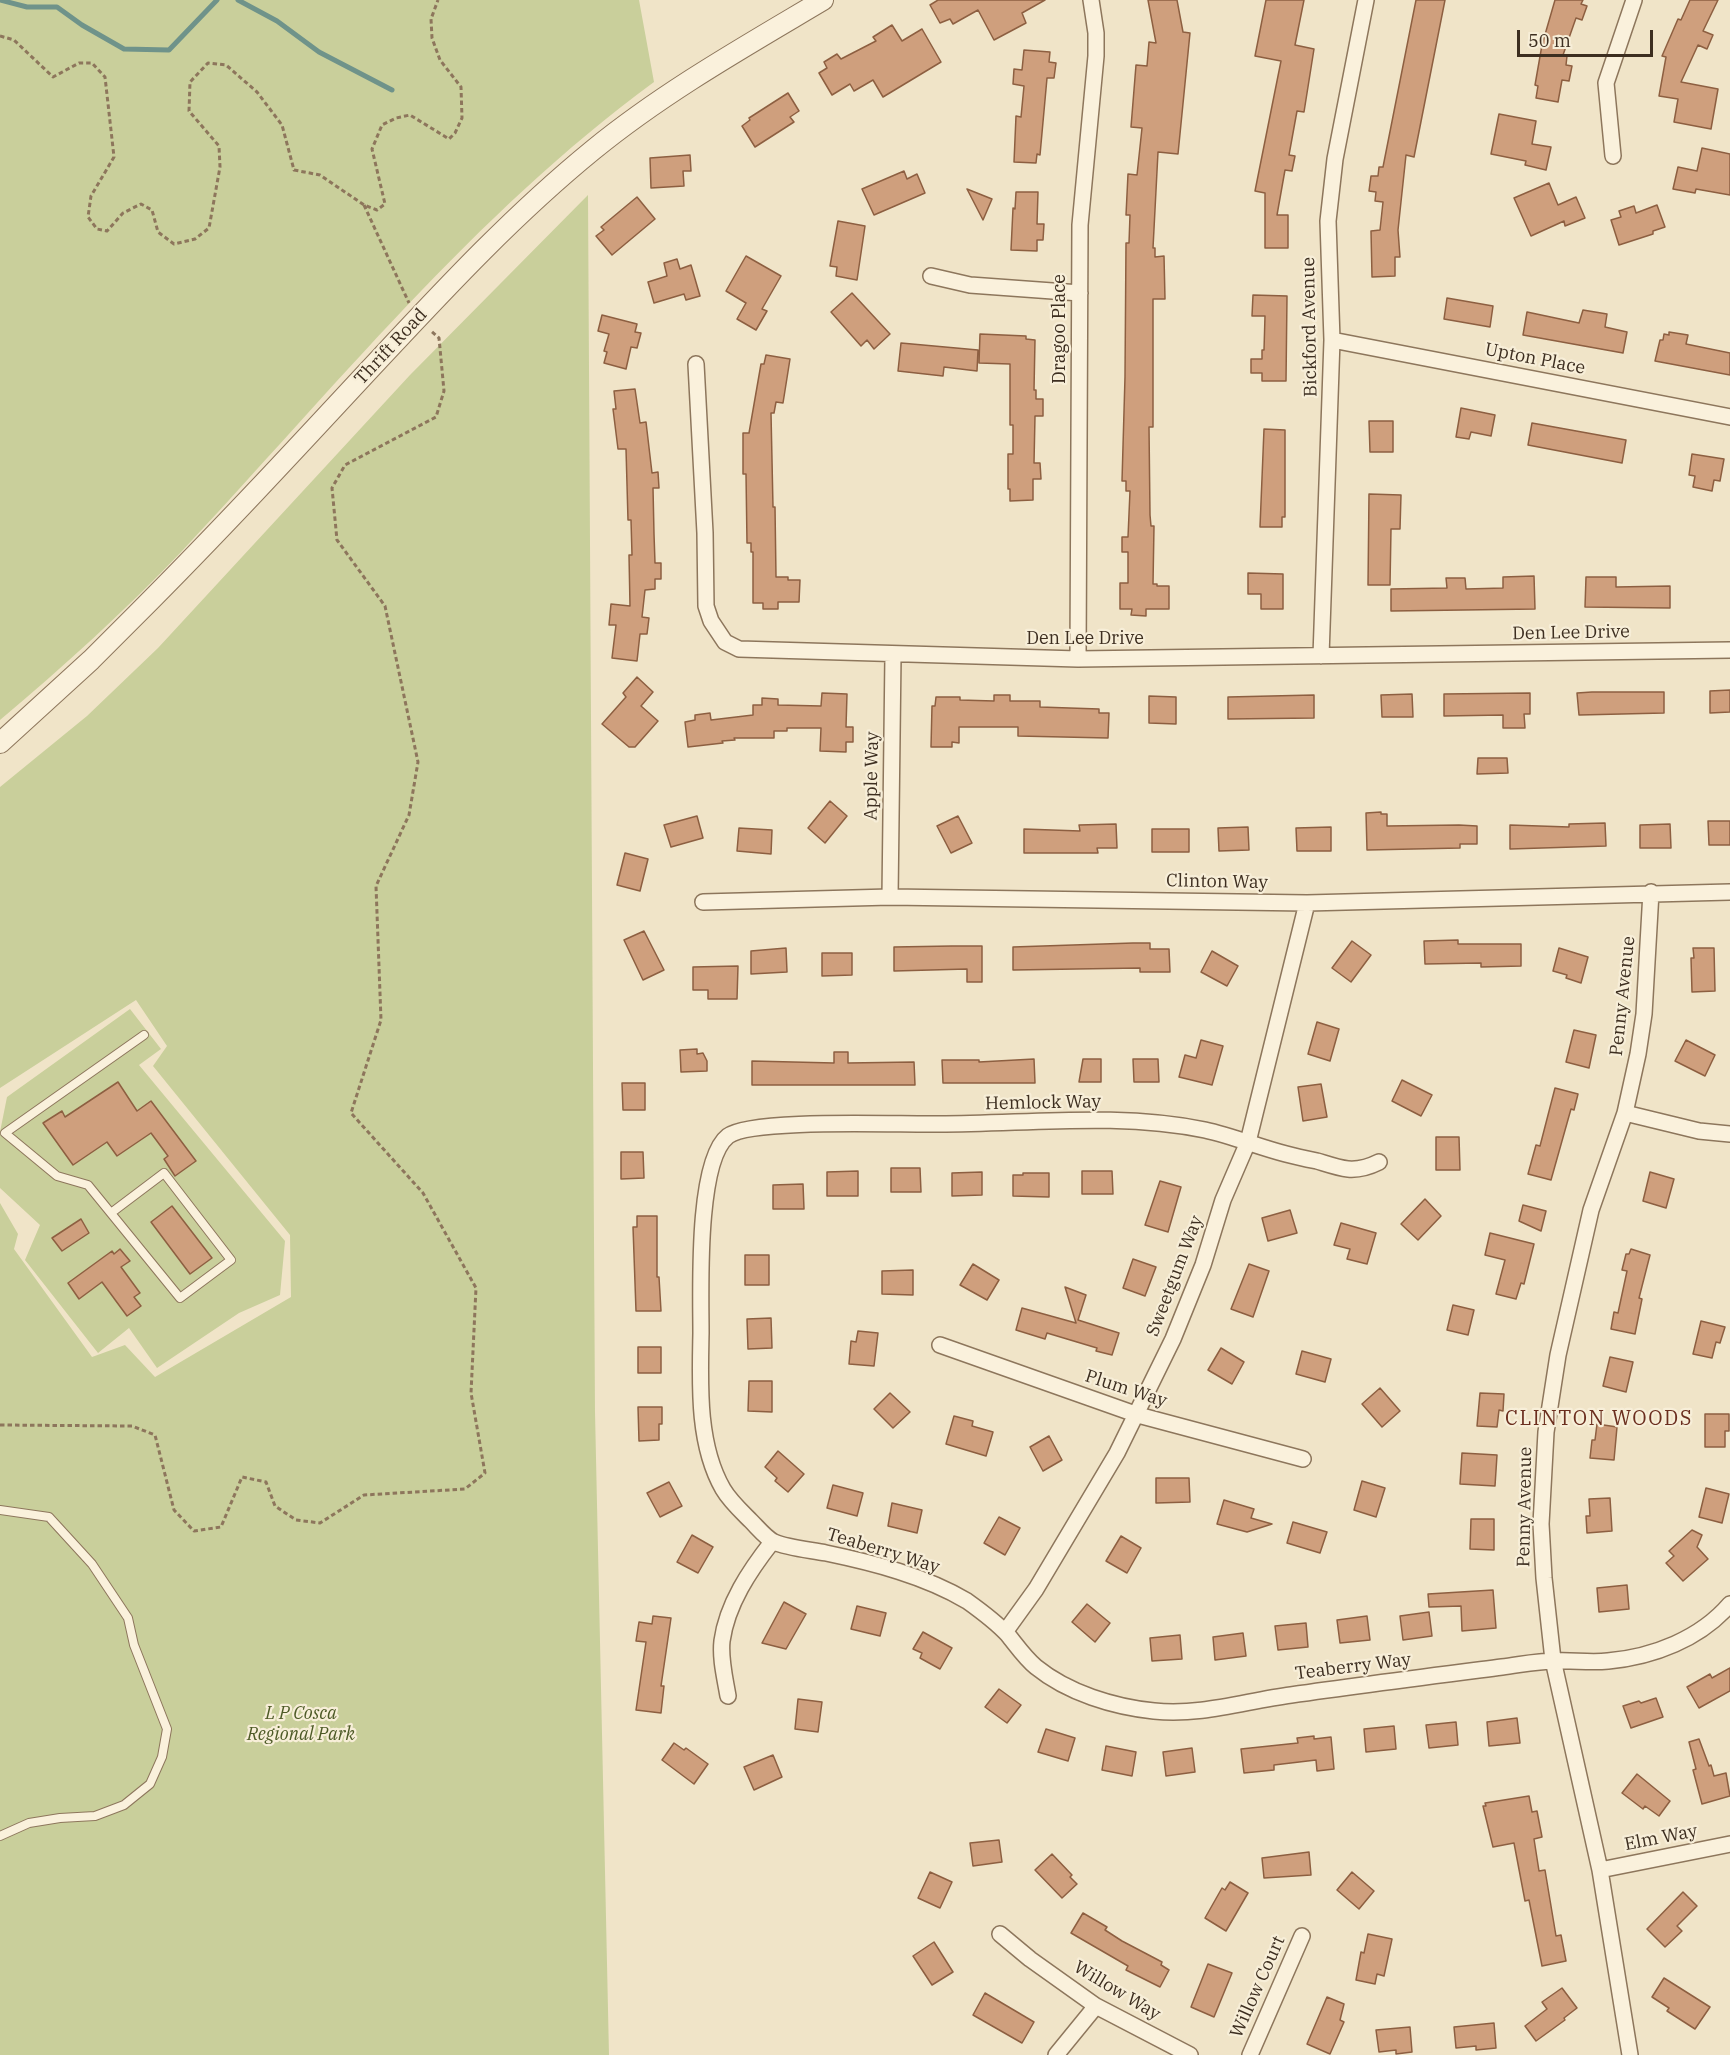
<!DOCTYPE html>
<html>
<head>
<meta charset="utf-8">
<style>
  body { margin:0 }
  #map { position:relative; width:1730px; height:2055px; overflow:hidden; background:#f0e4c8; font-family:"IBM Plex Serif",serif }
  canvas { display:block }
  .scale { position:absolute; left:1517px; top:30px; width:136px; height:27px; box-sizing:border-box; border:3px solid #3d2e20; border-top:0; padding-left:8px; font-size:18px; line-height:21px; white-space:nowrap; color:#3d2e20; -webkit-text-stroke:4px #f7eed8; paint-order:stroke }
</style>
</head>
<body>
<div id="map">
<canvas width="1730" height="2055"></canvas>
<div class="scale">50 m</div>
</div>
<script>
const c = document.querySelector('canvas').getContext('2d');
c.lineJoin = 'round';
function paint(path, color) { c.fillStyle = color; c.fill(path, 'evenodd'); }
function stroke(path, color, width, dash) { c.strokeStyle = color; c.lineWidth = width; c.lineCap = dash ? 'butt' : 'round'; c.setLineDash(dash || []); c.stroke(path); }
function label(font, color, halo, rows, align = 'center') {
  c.font = font + ' "IBM Plex Serif",serif'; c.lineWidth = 4.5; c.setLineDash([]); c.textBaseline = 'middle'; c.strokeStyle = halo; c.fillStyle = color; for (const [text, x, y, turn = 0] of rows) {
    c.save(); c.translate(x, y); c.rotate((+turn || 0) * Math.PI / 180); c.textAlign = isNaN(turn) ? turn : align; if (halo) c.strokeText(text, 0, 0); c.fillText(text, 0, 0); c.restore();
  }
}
const green = new Path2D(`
  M0 0H639L654 82C474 214 334 389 182 551 125 611 63 667 0 720Z
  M588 195 595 1412 609 2055H0V1203L18 1234 14 1249 92 1357 125 1345 155 1377 291 1297 290 1235 153 1066 167 1046 136 1000 0 1088V787L87 716 158 648 410 375Z
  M130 1009 161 1049 139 1065 285 1241 280 1295 239 1313 157 1368 129 1328 98 1353 25 1260 40 1225 0 1188V1132L7 1097Z`);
const stream = new Path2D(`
  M0 0 27 7H57L82 25 124 49 169 50 217 0
  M238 0 277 21 319 52 392 90`);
const building = new Path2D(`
  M938 0H1045L1022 13 1026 23 994 40 978 10 953 24 950 19 940 23 930 5Z
  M1148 0H1177L1183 32 1190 33 1178 154 1158 152 1153 248H1155V257L1164 256 1165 299H1153V427H1149L1150 515 1151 526H1154L1153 584H1157V586H1169V609H1146V616L1131 615 1132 609H1120V583H1128V552H1122V537H1128L1130 491H1126V481H1122L1125 377 1126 243H1129L1130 215H1126L1128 174 1137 175 1142 128 1131 127 1136 65 1147 66 1149 42 1156 43Z
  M1266 0H1304L1295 45 1314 49 1304 112 1297 111 1289 155 1295 156 1292 171 1285 170 1277 215H1288V248H1265V193L1255 191 1281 61 1255 56Z
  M1416 0H1445L1414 157 1406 155 1398 230 1400 257H1395V276L1372 277 1371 231 1380 230 1383 202 1375 201 1376 192 1369 191 1371 176H1378L1379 167H1383Z
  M1555 0H1583L1581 4 1587 6 1582 20 1576 18 1563 55 1567 56 1566 65 1572 66 1569 81 1562 80 1558 102 1536 98 1538 86 1535 85 1542 45Z
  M1690 0H1718L1703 31 1713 35 1707 49 1698 45 1681 82 1718 89 1711 129 1674 122 1678 99 1659 96 1666 57 1662 56 1678 19 1681 20Z
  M892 25 902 41 922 29 941 62 883 97 873 80 854 91 850 84 832 95 819 73 827 68 824 62 837 54 841 59 876 41 873 37Z
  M1024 50 1050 52 1049 62 1056 63 1054 78H1047L1040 155 1037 154 1036 163 1014 162 1016 116 1021 117 1024 86 1013 84 1014 69 1022 70Z
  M788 93 799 111 790 117 794 122 755 147 742 126 750 120 749 118Z
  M1499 114 1536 121 1532 144 1551 147 1546 170 1525 165 1526 161 1491 154Z
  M1702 148 1730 154V195L1696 189 1695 193 1673 189 1678 167 1697 171Z
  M690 155 691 171H683L684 186 651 188 650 158Z
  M904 171 907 179 917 174 925 193 874 215 862 189Z
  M1549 183 1558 205 1576 197 1585 218 1565 226 1564 221 1531 236 1514 198Z
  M967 189 992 199 983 220Z
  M1016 192H1038L1037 224H1044L1043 240H1037V251L1011 250 1013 208 1015 209Z
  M637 197 655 219 612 255 596 236 604 230 601 227Z
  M1657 205 1665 227 1653 231V234L1619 245 1611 220 1621 217 1619 211 1634 206 1636 213Z
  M838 221 865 226 857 280 836 276 837 267 830 266Z
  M746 256 781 276 762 309 767 311 756 330 737 319 746 303 726 291Z
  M677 259 680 269 691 265 700 296 686 300 684 294 654 303 648 282 667 276 664 263Z
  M852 293 890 334 874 349 867 340 861 346 831 312Z
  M1253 295 1287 296 1286 381H1262V373H1251V359H1262V350H1264L1265 316H1252Z
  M1447 298 1493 306 1490 327 1444 319Z
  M1583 310 1607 314 1605 327 1627 332 1623 353 1523 335 1527 312 1579 323Z
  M602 315 637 324 635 332 641 333 637 348 631 347 626 369 604 363 607 352 604 351 609 334 598 331Z
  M1669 332 1688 335 1686 344 1730 353V375L1655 361 1660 340H1663L1664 334 1669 335Z
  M980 334 1026 336V339L1035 340 1034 390H1036V399H1043V416H1035L1034 463H1040L1041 479H1033V500L1010 501V489H1008V454H1013V425H1010V364L979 363Z
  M901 343 978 350 977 371 944 367 943 376 898 371Z
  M766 355 790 359 783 403 776 402 774 413H771L773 507H775L776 577H788V580H800L799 602H778V609H763V603H753V552H751V543H747L746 474H743V433H749L761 364H764Z
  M635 389 640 423 646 422 652 473 658 472 659 488H653L654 534 655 563H661V579H655V589L645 590 642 617 649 618 647 634H640L637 661 612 658 616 625H609L611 604 630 606 629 555H632L631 520H628L626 449H618L613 409H616L614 391Z
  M1461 408 1495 415 1491 436 1471 432 1469 439 1456 437Z
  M1369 421H1393V452H1370Z
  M1532 423 1626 440 1622 463 1528 445Z
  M1264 429 1285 430V517H1282V527H1260Z
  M1692 454 1724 459 1720 481 1714 480 1712 491 1693 487 1695 476 1689 475Z
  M1369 494 1401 495 1400 529H1391L1390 585H1368Z
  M1248 573 1283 574V609H1261V594H1248Z
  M1534 576 1535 609 1391 611V589L1447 588 1446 578H1465L1466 589 1503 588V577Z
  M1586 577H1616V587L1670 586V608L1585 607Z
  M637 677 653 692 641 706 658 721 635 747H629L602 724 626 697 623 693Z
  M1730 690V712L1710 713V691Z
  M1592 692H1664V713L1579 715 1577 693Z
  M822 693 847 694 846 727H853V742H846V752L820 751 821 728H787V731H774V738H734L735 740 722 741 723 743 688 747 685 722 695 720V715L710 713 711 720 753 715V705H762V698L778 699V705L821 706Z
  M1530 693V714H1524L1525 728H1503V715L1444 716V694Z
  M1412 694 1413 717H1382L1381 695Z
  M994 695H1010V701H1040V707L1099 709V713H1109L1108 738 1018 736V727H959V743L952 742V747H931L932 706H935L936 697H960V700L994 701Z
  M1314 695V718L1228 719V697Z
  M1149 696 1176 697V724L1149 723Z
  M1478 758H1507L1508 773 1477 774Z
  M830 801 847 816 825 843 808 828Z
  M1381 812V814H1387V826L1459 825 1477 826V844H1460V848L1367 850 1366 813Z
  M697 816 703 838 671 847 664 825Z
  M958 816 972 843 951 853 937 826Z
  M1708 821H1730V845H1709Z
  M1605 823 1606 846 1510 849V825L1569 827V824Z
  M1116 824 1117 848H1097L1098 853H1024V829L1080 831 1079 825Z
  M1670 824 1671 848H1640V825Z
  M1248 827 1249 850 1219 851 1218 828Z
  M1331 827V851H1297L1296 828Z
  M739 828 772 830 771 854 737 851Z
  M1152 829H1189V852H1152Z
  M625 853 648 859 640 891 617 885Z
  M644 931 664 970 643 980 624 940Z
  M1458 940V944H1521V966L1481 967V963L1425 964 1424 941Z
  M1352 941 1371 955 1351 982 1332 968Z
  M1133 943H1150V949H1169L1170 972H1140V968L1013 970V947Z
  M952 946H982V982H967V969L894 971V947Z
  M786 948 787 972 751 974V951Z
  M1559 948 1588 957 1581 983 1566 978 1567 975 1553 971Z
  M1693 948H1714L1715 991 1692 992 1691 958H1694Z
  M1212 951 1238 966 1227 986 1201 972Z
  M822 953H852V975L822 976Z
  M738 966 737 999H708V990H693V967Z
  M1317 1022 1339 1029 1330 1061 1308 1054Z
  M1574 1030 1596 1035 1589 1068 1566 1062Z
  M1201 1040 1223 1046 1212 1085 1179 1077 1185 1055 1196 1058Z
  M1686 1040 1715 1055 1705 1076 1675 1061Z
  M697 1049V1054L703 1053 707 1061V1071L681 1072 680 1050Z
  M834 1052H848V1063L914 1062 915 1085H752V1061L834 1063Z
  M1034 1059 1035 1083H943L942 1060H979V1062Z
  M1083 1059H1101V1082H1079Z
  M1133 1059H1158L1159 1082H1134Z
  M1402 1080 1432 1095 1421 1116 1392 1101Z
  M118 1082 137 1111 151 1101 196 1161 175 1176 164 1159 168 1156 151 1133 117 1156 107 1142 73 1165 43 1123 62 1111 65 1117Z
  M622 1083H645V1110H623Z
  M1321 1084 1327 1117 1303 1121 1298 1087Z
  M1555 1088 1578 1094 1574 1110 1571 1109 1551 1180 1528 1174 1536 1145 1540 1146Z
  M1436 1137H1459L1460 1170H1436Z
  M621 1152H643L644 1178 621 1179Z
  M891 1168H920L921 1192H891Z
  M858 1171V1196H827V1172Z
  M1082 1171H1112L1113 1194H1082Z
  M982 1172V1195L952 1196V1173Z
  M1650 1172 1674 1179 1666 1208 1643 1201Z
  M1023 1173H1049V1197L1013 1196V1175H1023Z
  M1160 1181 1181 1187 1168 1232 1145 1225Z
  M803 1184 804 1209H773V1185Z
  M1425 1199 1441 1216 1418 1240 1401 1224Z
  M1523 1205 1546 1211 1541 1231 1519 1221Z
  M172 1206 212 1258 190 1274 151 1222Z
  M1290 1210 1297 1233 1268 1241 1262 1218Z
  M637 1216H657V1277H659L661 1311H636L633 1227H637Z
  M81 1219 89 1233 62 1251 52 1238Z
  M1341 1223 1376 1233 1367 1264 1347 1259 1350 1249 1334 1245Z
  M1490 1233 1534 1244 1524 1284 1521 1283 1516 1299 1496 1294 1505 1260 1485 1255Z
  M120 1249 130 1261 121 1267 140 1293 134 1297 141 1306 127 1316 102 1282 79 1299 68 1283 112 1251 114 1254Z
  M1631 1249 1650 1255 1639 1298 1642 1299 1635 1334 1611 1329 1614 1312 1618 1313 1627 1271 1622 1270 1626 1254H1629Z
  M745 1255H769V1285H745Z
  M1133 1259 1156 1267 1145 1296 1123 1288Z
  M973 1264 999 1280 987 1300 960 1285Z
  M1249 1264 1269 1271 1253 1317 1231 1309Z
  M913 1270V1295L882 1294V1271Z
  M1065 1287 1086 1295 1078 1320 1119 1333 1112 1355 1096 1351 1097 1348 1047 1333 1045 1339 1016 1330 1022 1308 1076 1323Z
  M1453 1305 1474 1310 1468 1335 1447 1330Z
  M771 1318 772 1348 748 1349 747 1319Z
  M1701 1321 1725 1327 1720 1343 1716 1342 1712 1358 1693 1354Z
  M858 1331 878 1333 874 1366 849 1364 851 1341 856 1342Z
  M638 1347H661V1373H638Z
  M1221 1348 1244 1362 1232 1384 1208 1370Z
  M1302 1351 1331 1359 1325 1382 1296 1374Z
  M1610 1357 1633 1362 1626 1392 1603 1386Z
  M749 1381H772V1412L748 1411Z
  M1380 1388 1400 1411 1382 1427 1362 1404Z
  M890 1393 910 1412 893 1428 874 1409Z
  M1480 1393 1504 1394 1503 1411 1499 1410 1497 1427 1477 1426Z
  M638 1407H662V1424H659V1440L639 1441Z
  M1705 1414H1729V1431H1725V1447H1705Z
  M954 1416 973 1421 972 1426 993 1432 986 1456 946 1444Z
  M1597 1424 1617 1427 1614 1460 1590 1458 1592 1440H1595Z
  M1049 1436 1062 1460 1043 1471 1030 1447Z
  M778 1451 804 1474 788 1492 775 1481 777 1478 765 1467Z
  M1462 1453 1497 1455 1495 1486 1460 1484Z
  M1156 1478H1189L1190 1502 1156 1503Z
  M1362 1481 1385 1488 1376 1517 1354 1510Z
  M669 1482 682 1506 660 1517 647 1493Z
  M833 1485 863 1493 857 1516 827 1508Z
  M1706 1488 1729 1494 1722 1523 1699 1517Z
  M1610 1498 1612 1531 1587 1533 1586 1516H1590L1589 1499Z
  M1224 1500 1254 1509 1251 1518 1272 1524 1247 1532 1217 1524Z
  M892 1503 922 1510 917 1533 888 1526Z
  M999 1517 1020 1528 1005 1555 984 1543Z
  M1471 1519H1494V1550L1470 1549Z
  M1293 1522 1327 1532 1320 1553 1287 1543Z
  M1692 1530 1702 1535 1697 1547 1708 1559 1683 1581 1666 1563 1674 1556 1669 1551Z
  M692 1535 713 1547 698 1573 677 1562Z
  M1121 1536 1141 1548 1127 1573 1106 1561Z
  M1627 1585 1629 1609 1599 1612 1597 1588Z
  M1493 1590 1496 1628 1462 1631 1461 1606 1429 1607 1428 1594Z
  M784 1602 806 1614 786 1649 762 1643Z
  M1087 1604 1110 1623 1095 1642 1072 1622Z
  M857 1606 886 1613 880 1636 851 1629Z
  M1429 1612 1432 1636 1403 1640 1400 1616Z
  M653 1616 671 1618 661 1686H664L661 1713 636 1710 646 1642 636 1641 639 1622 652 1624Z
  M1367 1616 1370 1640 1340 1643 1337 1620Z
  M1306 1623 1308 1647 1278 1650 1275 1626Z
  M923 1632 952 1648 940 1669 920 1658 922 1653 913 1649Z
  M1243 1633 1246 1656 1215 1660 1213 1637Z
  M1180 1635 1182 1659 1152 1661 1150 1638Z
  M1730 1668V1691L1699 1708 1687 1687 1710 1674 1712 1678Z
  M999 1689 1021 1705 1007 1723 985 1707Z
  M1656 1698 1663 1717 1631 1728 1623 1706 1639 1701 1641 1703Z
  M798 1699 822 1702 818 1732 795 1729Z
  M1517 1718 1520 1743 1489 1746 1487 1722Z
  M1456 1722 1458 1745 1429 1748 1426 1725Z
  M1394 1726 1396 1749 1366 1752 1364 1729Z
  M1046 1729 1075 1738 1068 1761 1038 1752Z
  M1314 1736V1739L1331 1737 1334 1769 1317 1771 1316 1760 1274 1765V1770L1244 1773 1241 1749 1298 1743 1297 1738Z
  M1699 1739 1709 1766 1711 1765 1714 1776 1726 1773 1730 1796 1702 1804 1693 1770 1696 1769 1689 1742Z
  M674 1743 684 1750 686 1748 708 1764 694 1784 662 1760Z
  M1106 1746 1136 1752 1132 1776 1102 1770Z
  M1192 1748 1195 1772 1166 1776 1163 1752Z
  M773 1755 782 1777 754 1790 744 1767Z
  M1637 1774 1670 1801 1659 1816 1645 1806 1643 1809 1622 1793Z
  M1529 1796 1532 1812 1537 1811 1542 1837 1534 1839 1539 1871 1545 1870 1556 1936 1561 1935 1566 1961 1542 1966 1529 1900 1525 1901 1514 1843 1493 1847 1483 1806H1486L1485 1803Z
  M999 1840 1002 1862 973 1866 970 1843Z
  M1309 1852 1311 1875 1264 1878 1262 1858Z
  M1052 1854 1072 1875 1070 1877 1077 1884 1062 1898 1035 1870Z
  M930 1872 952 1882 940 1908 918 1898Z
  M1352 1872 1374 1891 1359 1909 1337 1890Z
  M1230 1882 1248 1893 1226 1931 1205 1918 1222 1888 1225 1890Z
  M1683 1892 1697 1906 1677 1926 1682 1931 1665 1947 1647 1929Z
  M1083 1913 1107 1927 1105 1930 1122 1941 1162 1962 1161 1965 1169 1970 1160 1987 1126 1970 1128 1966 1071 1933Z
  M1368 1934 1392 1939 1384 1976 1377 1974 1375 1984 1356 1980 1361 1952 1364 1953Z
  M934 1942 953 1972 932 1985 913 1956Z
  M1208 1964 1232 1973 1214 2017 1191 2007Z
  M1664 1978 1710 2007 1695 2029 1667 2011 1669 2008 1652 1997Z
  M1562 1988 1577 2008 1564 2018 1565 2020 1536 2041 1525 2026 1547 2009 1542 2002Z
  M985 1993 1034 2022 1022 2043 973 2015Z
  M1327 1997 1344 2004 1340 2020 1344 2022 1330 2054 1307 2044Z
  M1494 2023 1496 2048 1476 2050V2046L1456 2048 1454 2027Z
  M1410 2027 1412 2052 1396 2054V2050L1379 2052 1376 2030Z`);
const path = new Path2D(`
  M0 36 14 40 53 77 79 63H92L105 77 114 157 91 196 88 217 97 229 107 231 123 213 141 204 152 210 158 232 174 244 195 239 209 228 220 167 219 146 189 111 190 82 208 63 226 65 257 92 282 125 294 170 320 175 364 205 377 210 385 204 372 149 382 125 396 118 410 115 449 139 455 133 462 118 461 87 440 60 432 38 431 19 438 0
  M364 205 409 303
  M0 1425 132 1426 155 1435 174 1510 194 1531 221 1527 242 1477 266 1482 275 1506 296 1520 320 1523 364 1495 465 1489 485 1473 471 1393 476 1288 423 1193 351 1113 381 1020 376 886 409 815 418 762 385 606 337 540 332 488 345 465 436 417 444 391 439 338 431 331`);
const service = new Path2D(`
  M111 1213 164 1173 231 1260 180 1298 88 1185 57 1176 5 1133 144 1035
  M0 1510 49 1517 92 1564 128 1618 134 1645 167 1729 162 1757 150 1784 124 1805 95 1816 60 1818 29 1823 0 1836`);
const minor = new Path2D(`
  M1613 156 1606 83 1634 0
  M931 276 970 285 1080 293
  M1332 340 1730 417
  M696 364 705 533 706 606 711 621 725 642 739 649 1078 659 1730 650
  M1321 656 1332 340 1328 221 1335 159 1366 0
  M1078 659 1080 225 1096 56V33L1091 0
  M890 897 893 655
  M703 902 890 897 1307 903 1730 892
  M1625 1113 1699 1131 1730 1134
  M1379 1162C1369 1167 1360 1170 1348 1169 1338 1168 1327 1164 1317 1161 1307 1159 1297 1157 1286 1154 1259 1147 1232 1136 1205 1130 1118 1112 1027 1124 939 1124 902 1125 751 1118 728 1136 696 1161 701 1292 701 1333 700 1383 697 1444 723 1489 730 1501 741 1511 751 1521 758 1528 766 1538 774 1542 788 1548 811 1550 826 1553 874 1563 925 1576 967 1601 981 1611 996 1622 1008 1635 1017 1646 1025 1658 1036 1667 1068 1693 1114 1707 1154 1711 1201 1716 1245 1701 1291 1695 1361 1685 1432 1676 1502 1667 1519 1665 1537 1661 1555 1661 1572 1660 1590 1663 1608 1661 1653 1657 1700 1639 1730 1604
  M940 1345 1138 1415 1303 1459
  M1005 1632 1036 1589 1117 1453 1173 1339 1203 1265 1223 1200 1248 1142 1307 903
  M728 1696C725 1678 720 1659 722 1641 727 1604 750 1570 772 1542
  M1600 1870 1730 1844
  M1000 1934 1030 1959 1096 2006 1190 2055
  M1056 2055 1096 2006
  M1250 2055 1302 1936
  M1630 2055 1600 1870 1553 1660 1544 1578 1541 1524 1546 1432 1558 1355 1591 1210 1625 1113 1638 1054 1644 1014 1651 892`);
const tertiary = new Path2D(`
  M0 743 91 660 136 615C216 535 293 452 370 369 441 293 512 216 593 150 664 92 744 47 823 0`);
const streetNames = [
  ["Bickford Avenue",1310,327,-91],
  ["Dragoo Place",1060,329,-90],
  ["Thrift Road",391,347,-47],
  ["Upton Place",1535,359,11],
  ["Den Lee Drive",1571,633,-1],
  ["Den Lee Drive",1085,639],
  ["Apple Way",872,776,-89],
  ["Clinton Way",1217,882,1],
  ["Penny Avenue",1623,996,-84],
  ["Hemlock Way",1043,1103,-1],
  ["Sweetgum Way",1175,1276,-69],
  ["Plum Way",1126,1389,18],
  ["Penny Avenue",1525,1507,-89],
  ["Teaberry Way",883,1551,17],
  ["Teaberry Way",1353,1667,-7],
  ["Elm Way",1661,1838,-11],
  ["Willow Court",1258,1987,-66],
  ["Willow Way",1117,1991,31]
];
const parkNames = [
  ["L P Cosca",301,1714],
  ["Regional Park",301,1735]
];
const neighbourhoodNames = [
  ["CLINTON WOODS",1599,1419]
];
paint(green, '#c9cf9b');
stroke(stream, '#6f938a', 5);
paint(building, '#cf9f7d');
stroke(building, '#8d5f41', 1.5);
stroke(service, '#8d765c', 10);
stroke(minor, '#8d765c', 18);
stroke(tertiary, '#8d765c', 22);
stroke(path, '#8d765c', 3, [4.5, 3]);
stroke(service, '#faf1dc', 8);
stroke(minor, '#faf1dc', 15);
stroke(tertiary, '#faf1dc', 20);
label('18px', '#3d2e20', '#f7eed8', streetNames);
label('italic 18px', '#4d5a26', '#f7eed8', parkNames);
c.letterSpacing = '1.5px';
label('20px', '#6b2e1e', '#f7eed8', neighbourhoodNames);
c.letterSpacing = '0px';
</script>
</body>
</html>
